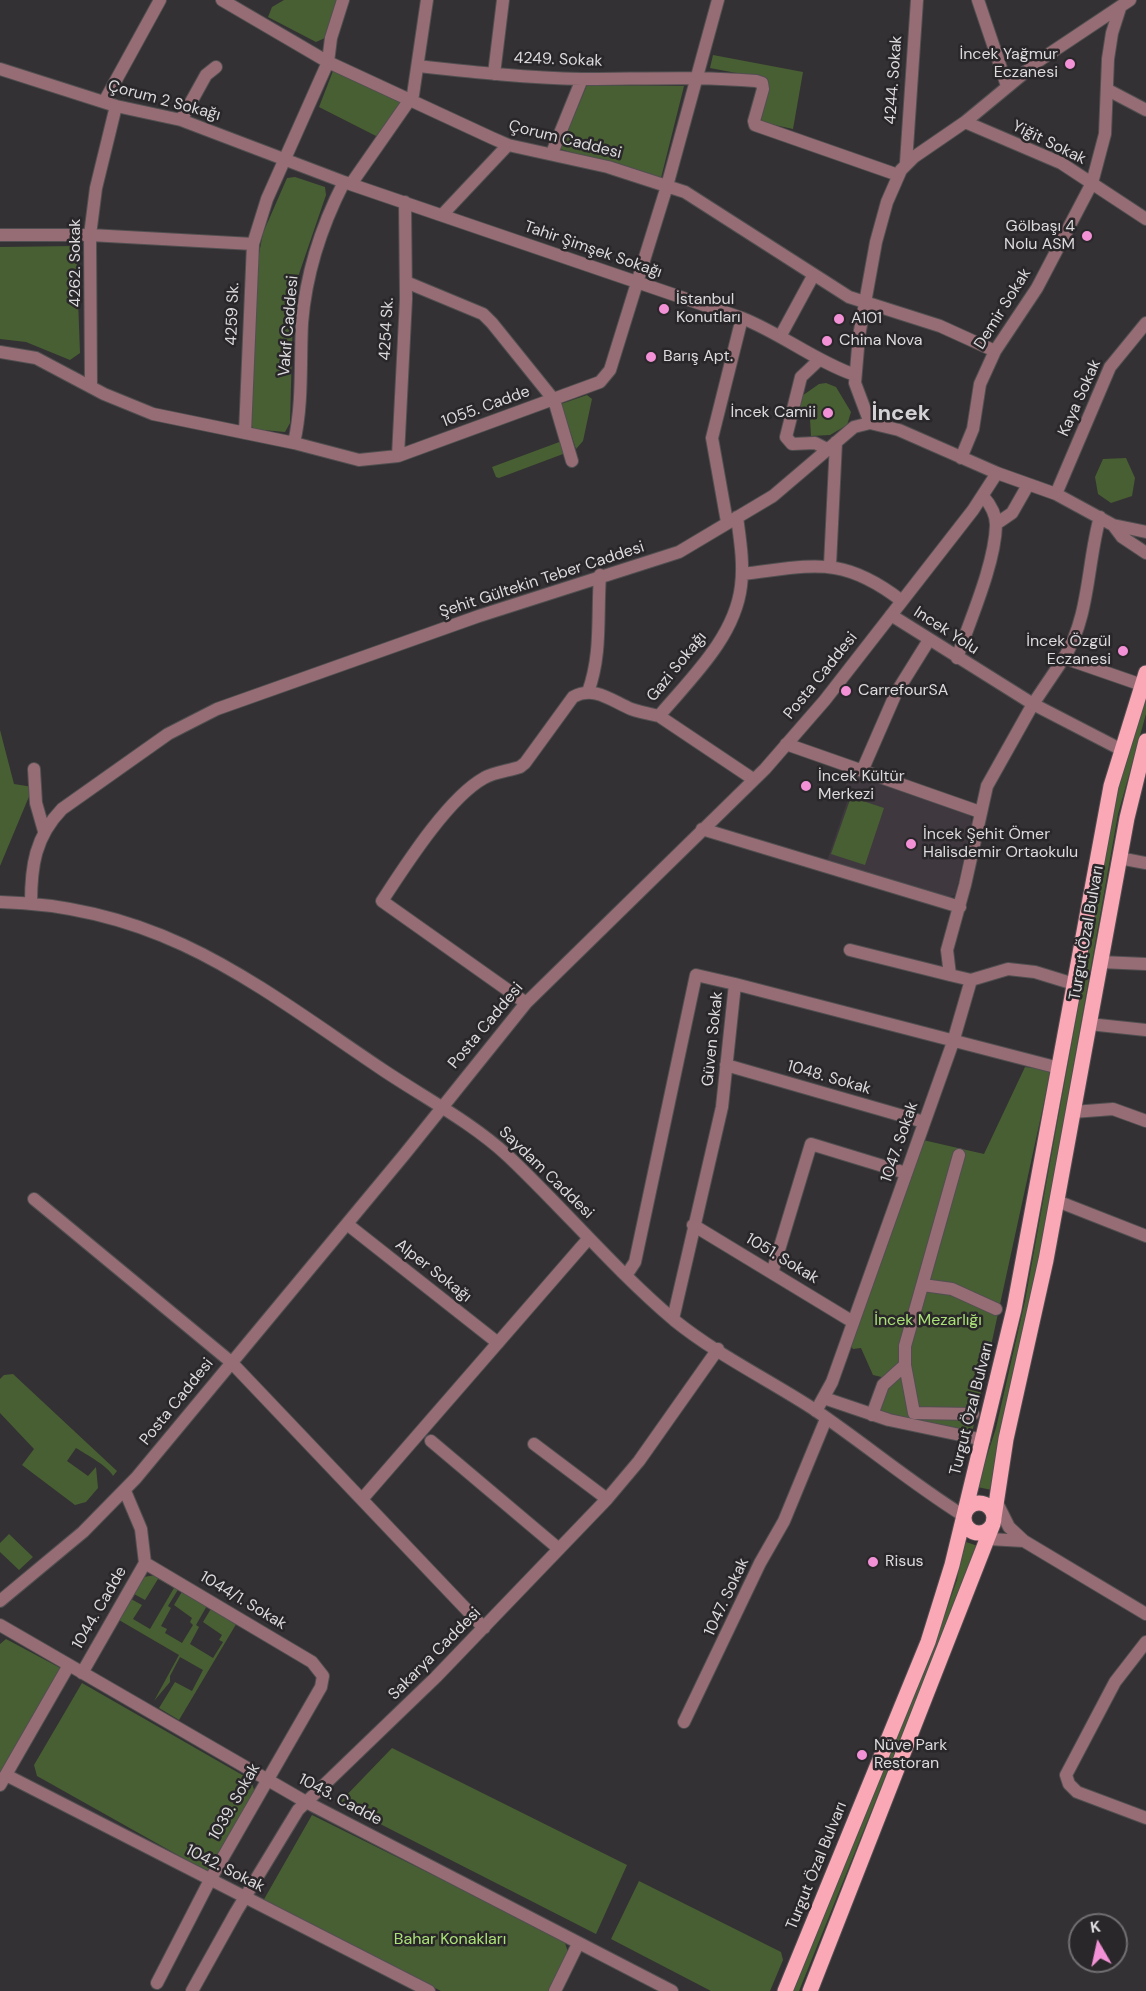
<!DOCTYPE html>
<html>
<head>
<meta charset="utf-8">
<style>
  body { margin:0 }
  #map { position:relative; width:1146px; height:1991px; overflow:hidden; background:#333133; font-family:"DM Sans",sans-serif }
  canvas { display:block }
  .north { position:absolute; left:1068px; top:1913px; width:60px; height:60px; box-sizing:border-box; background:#292729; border:2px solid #716f71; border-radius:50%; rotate:351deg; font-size:16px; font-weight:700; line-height:24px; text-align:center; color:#dcdadc }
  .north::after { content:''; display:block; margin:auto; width:21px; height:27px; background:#f391d6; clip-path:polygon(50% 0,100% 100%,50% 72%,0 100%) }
</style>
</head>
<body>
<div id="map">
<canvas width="1146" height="1991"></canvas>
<div class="north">K</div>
</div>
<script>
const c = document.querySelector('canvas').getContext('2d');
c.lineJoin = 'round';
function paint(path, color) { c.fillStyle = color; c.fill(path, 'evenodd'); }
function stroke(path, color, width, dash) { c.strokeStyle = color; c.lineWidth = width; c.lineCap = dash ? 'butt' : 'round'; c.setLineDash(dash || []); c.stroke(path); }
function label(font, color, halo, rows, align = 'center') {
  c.font = font + ' "DM Sans",sans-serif'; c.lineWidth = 5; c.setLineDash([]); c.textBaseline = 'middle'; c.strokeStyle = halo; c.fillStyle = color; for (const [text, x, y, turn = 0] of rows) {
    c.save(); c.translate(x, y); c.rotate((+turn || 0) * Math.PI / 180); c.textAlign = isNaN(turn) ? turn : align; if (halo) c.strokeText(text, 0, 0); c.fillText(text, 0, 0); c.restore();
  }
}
const built = new Path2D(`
  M850 772 970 815 972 824 955 895 948 898 827 861 851 790 845 787Z`);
const green = new Path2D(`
  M284 0H337L325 38 316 42 268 17 272 7Z
  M713 55 803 72 793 129 761 122 768 79 710 68Z
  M333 71 401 102 378 137 319 107Z
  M587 85 684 86 661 178 560 149Z
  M295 177 325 187 326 195 299 274 293 311 290 423 285 432 253 429 250 420 259 254 263 233 287 178Z
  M76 246 80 353 70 360 26 342 0 339V247Z
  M826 383 836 387 851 412 847 425 830 435 811 436 810 419H801L799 398 819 384Z
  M587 395 592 399 583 441 576 449 561 404Z
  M562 441 565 451 563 454 499 478 496 477 492 467Z
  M1126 458 1135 478 1132 496 1111 503 1098 494 1095 477 1103 459Z
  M1146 693V714L1118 814 1037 1272 997 1448 992 1490 977 1487 996 1428 1025 1301 1117 792Z
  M0 730 14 784 33 787 0 866Z
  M851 797 884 808 865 865 831 854Z
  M1025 1067 1051 1070 972 1433 878 1412 890 1379 873 1375 861 1348 853 1349 849 1343 923 1140 984 1154Z
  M13 1374 117 1471 113 1476C108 1466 87 1455 76 1448L67 1461 88 1476 96 1467 98 1488 86 1502 75 1505 22 1465 34 1449 0 1413V1379L4 1375Z
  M9 1534 33 1557 19 1570 0 1552V1543Z
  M963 1541 978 1546 799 1991H792L938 1634 957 1580Z
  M155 1575 179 1588 168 1606 171 1608 161 1626 167 1629 165 1633 182 1643 193 1625 190 1622 192 1618 174 1605 183 1590 208 1604 196 1625 199 1627 190 1644 213 1658 223 1642 219 1640 222 1635 203 1622 212 1607 238 1621 179 1720 159 1708 175 1682 192 1691 203 1670 180 1657 170 1676V1682L154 1701 179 1655 119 1620 131 1599 142 1605 133 1619 150 1629 174 1588 158 1579 145 1600 134 1594 144 1577Z
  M6 1639 64 1670 0 1777V1644Z
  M82 1683 251 1780 255 1793 208 1872 37 1776 34 1765Z
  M392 1748 627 1865 596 1934 339 1803Z
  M312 1815 564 1940 568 1952 549 1991H441L263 1901Z
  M639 1881 781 1952 783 1960 770 1991H711L611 1939Z`);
const minor = new Path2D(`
  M222 0 328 62 492 138 508 145 608 167 685 192 849 297 940 326 995 351
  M978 0 1007 86
  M418 66C473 72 527 78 582 79 641 79 698 76 756 81L762 83 763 89 754 121 755 125 898 175
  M0 69 116 106 181 120 344 182 742 318C782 334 815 361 855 375
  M494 74 503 0
  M1108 90 1146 110
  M104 102 160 0
  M181 120 206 75 216 67
  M965 122 1061 163 1146 219
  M552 153 582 79
  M906 163 917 0
  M351 184 413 95 427 0
  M442 215 508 145
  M0 235H90L253 244
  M406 282 483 314 492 323 554 400 572 461
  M781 335 813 276
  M0 352 36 358 104 394 153 414 294 443 359 460 398 456 600 382 610 370 667 186 718 0
  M819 360 801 377 786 437 792 444 815 443 827 449
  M91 387 90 235 96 188 116 106
  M870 423 855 383 859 336 876 242 887 202 901 170 914 157 965 122 1040 60 1130 0
  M245 433 253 244 267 199 328 62 331 38 343 0
  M294 443C303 403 300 363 302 323 306 272 321 227 344 182
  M398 456 406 299 405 202
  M961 458 973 429 980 384 995 351 1037 288 1092 183 1105 134 1108 59 1112 33 1120 8
  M1056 494 1110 367 1146 323
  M727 522 712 438 742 318
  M996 524 1012 513 1028 485
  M1113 525 1146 532
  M830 565 836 442
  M742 574C813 566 841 554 902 601
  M891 615 1033 704 1122 750
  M957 658C970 620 995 564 996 525 996 514 990 504 983 496
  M1064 658C1090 616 1087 563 1100 517
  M588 692C602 654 597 616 600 575
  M659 716 753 779
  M786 744 980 812
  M34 769 36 803 44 831
  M862 771 896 693 929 640
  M702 829 960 907
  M1119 858 1146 863
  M0 902C162 906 255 984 383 1070 425 1098 471 1122 508 1156 564 1209 615 1270 674 1320 716 1354 767 1379 812 1408 864 1443 911 1483 964 1516
  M31 903C31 866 35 837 62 809L168 734 217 709 479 616 679 552 773 496 854 427 870 423 899 430 997 473 1056 494 1113 525 1122 537 1146 553
  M850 950 950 975
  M1100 962 1146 964
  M971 980 950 975 947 950 965 885 987 786 1033 704 1064 658 1142 685
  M526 1003 382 901C405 866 448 798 484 778 494 772 508 771 520 767L525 763 573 697C594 685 612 701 631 709 640 712 650 714 659 716 691 678 735 637 741 586 744 563 740 540 737 517
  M1089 1024 1146 1030
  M726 1065 924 1122
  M1073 1112 1113 1109 1146 1121
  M959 1155 905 1346V1365L914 1413 973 1414
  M34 1199 231 1362 484 1628
  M1057 1201 1146 1236
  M347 1224 498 1343
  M693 1225 853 1322
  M772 1273 811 1144 906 1173
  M627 1274 635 1262 696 975 735 984
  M923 1285 952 1289 996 1309
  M673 1319 722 1107 735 984 1059 1068
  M824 1398 889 1420 984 1440
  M816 1411 832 1382 953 1042 971 980 1008 969 1035 972 1074 984
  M872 1415 883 1385 905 1365
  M431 1441 559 1549
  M534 1444 607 1499
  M363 1498 589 1238
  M998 1505 1009 1527 1024 1541 1146 1614
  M989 1539 1024 1541
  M145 1563 312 1662 323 1676 321 1687 210 1880 157 1983
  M0 1601 83 1532 136 1478 404 1155 526 1003 765 769 825 700 973 510 997 473
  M0 1625 306 1802 672 1991
  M1146 1642 1115 1682 1066 1775 1069 1784 1077 1792 1146 1818
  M82 1673 145 1563 141 1529 125 1491
  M684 1722 760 1563 784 1521 826 1419
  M6 1775 429 1991
  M0 1785 69 1665
  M192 1991 236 1912 298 1810 436 1677 607 1499 639 1461 718 1349
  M555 1991 578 1944`);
const major = new Path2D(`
  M964 1518a15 15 0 1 1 30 0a15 15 0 1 1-30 0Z
  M785 1991 928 1642 952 1565 1014 1309 1111 786 1146 673
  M810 1991 993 1524 1006 1439 1046 1260 1127 818 1146 741`);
const markers = [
  [1070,64,6,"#f391d6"],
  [1087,236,6,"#f391d6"],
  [664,309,6,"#f391d6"],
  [839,319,6,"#f391d6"],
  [827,341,6,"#f391d6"],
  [651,357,6,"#f391d6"],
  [828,413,6,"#f391d6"],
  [1123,651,6,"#f391d6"],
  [846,691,6,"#f391d6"],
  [806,786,6,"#f391d6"],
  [911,844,6,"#f391d6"],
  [873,1562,6,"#f391d6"],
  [862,1755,6,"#f391d6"]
];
const poiNames = [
  ["İncek Yağmur",1058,55,"right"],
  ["Eczanesi",1058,73,"right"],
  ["Gölbaşı 4",1075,227,"right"],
  ["Nolu ASM",1075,245,"right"],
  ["İstanbul",676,300],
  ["Konutları",676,318],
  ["A101",851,319],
  ["China Nova",839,341],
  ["Barış Apt.",663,357],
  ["İncek Camii",816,413,"right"],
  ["İncek Özgül",1111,642,"right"],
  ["Eczanesi",1111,660,"right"],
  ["CarrefourSA",858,691],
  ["İncek Kültür",818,777],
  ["Merkezi",818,795],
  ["İncek Şehit Ömer",923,835],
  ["Halisdemir Ortaokulu",923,853],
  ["Risus",885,1562],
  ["Nüve Park",874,1746],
  ["Restoran",874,1764]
];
const streetNames = [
  ["4249. Sokak",558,60,2],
  ["4244. Sokak",894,80,-86],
  ["Çorum 2 Sokağı",164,101,15],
  ["Çorum Caddesi",565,140,14],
  ["Yiğit Sokak",1049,143,26],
  ["Tahir Şimşek Sokağı",593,250,19],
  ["4262. Sokak",76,263,-90],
  ["Demir Sokak",1003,309,-58],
  ["4259 Sk.",233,314,-88],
  ["Vakıf Caddesi",289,326,-85],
  ["4254 Sk.",387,329,-87],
  ["Kaya Sokak",1080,398,-66],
  ["1055. Cadde",486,407,-20],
  ["Şehit Gültekin Teber Caddesi",542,580,-18],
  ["Incek Yolu",946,631,33],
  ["Gazi Sokağı",677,667,-51],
  ["Posta Caddesi",821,676,-51],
  ["Turgut Özal Bulvarı",1087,933,-80],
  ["Posta Caddesi",486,1026,-50],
  ["Güven Sokak",713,1039,-84],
  ["1048. Sokak",829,1078,16],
  ["1047. Sokak",900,1142,-71],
  ["Saydam Caddesi",546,1173,44],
  ["1051. Sokak",782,1259,31],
  ["Alper Sokağı",433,1271,38],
  ["Posta Caddesi",177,1402,-51],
  ["Turgut Özal Bulvarı",972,1409,-76],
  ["1047. Sokak",727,1597,-65],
  ["1044/1. Sokak",243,1601,31],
  ["1044. Cadde",100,1608,-60],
  ["Sakarya Caddesi",435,1654,-45],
  ["1043. Cadde",340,1800,28],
  ["1039. Sokak",235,1802,-60],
  ["Turgut Özal Bulvarı",817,1866,-68],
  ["1042. Sokak",225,1869,27]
];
const parkNames = [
  ["İncek Mezarlığı",928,1321],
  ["Bahar Konakları",450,1940]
];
const districtNames = [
  ["İncek",901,414]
];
paint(built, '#3f393f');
paint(green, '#485f33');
stroke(minor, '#514f51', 14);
stroke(major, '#514f51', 17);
stroke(minor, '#966d74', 12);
stroke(major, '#faa7b6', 15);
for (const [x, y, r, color] of markers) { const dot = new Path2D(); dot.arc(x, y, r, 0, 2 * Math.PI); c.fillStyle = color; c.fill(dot); stroke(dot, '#292729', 2); }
label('16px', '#dcdadc', '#292729', poiNames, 'left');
label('16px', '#dcdadc', '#292729', streetNames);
label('16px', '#aae177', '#292729', parkNames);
label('bold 22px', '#d5d2d5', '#292729', districtNames);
</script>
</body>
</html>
